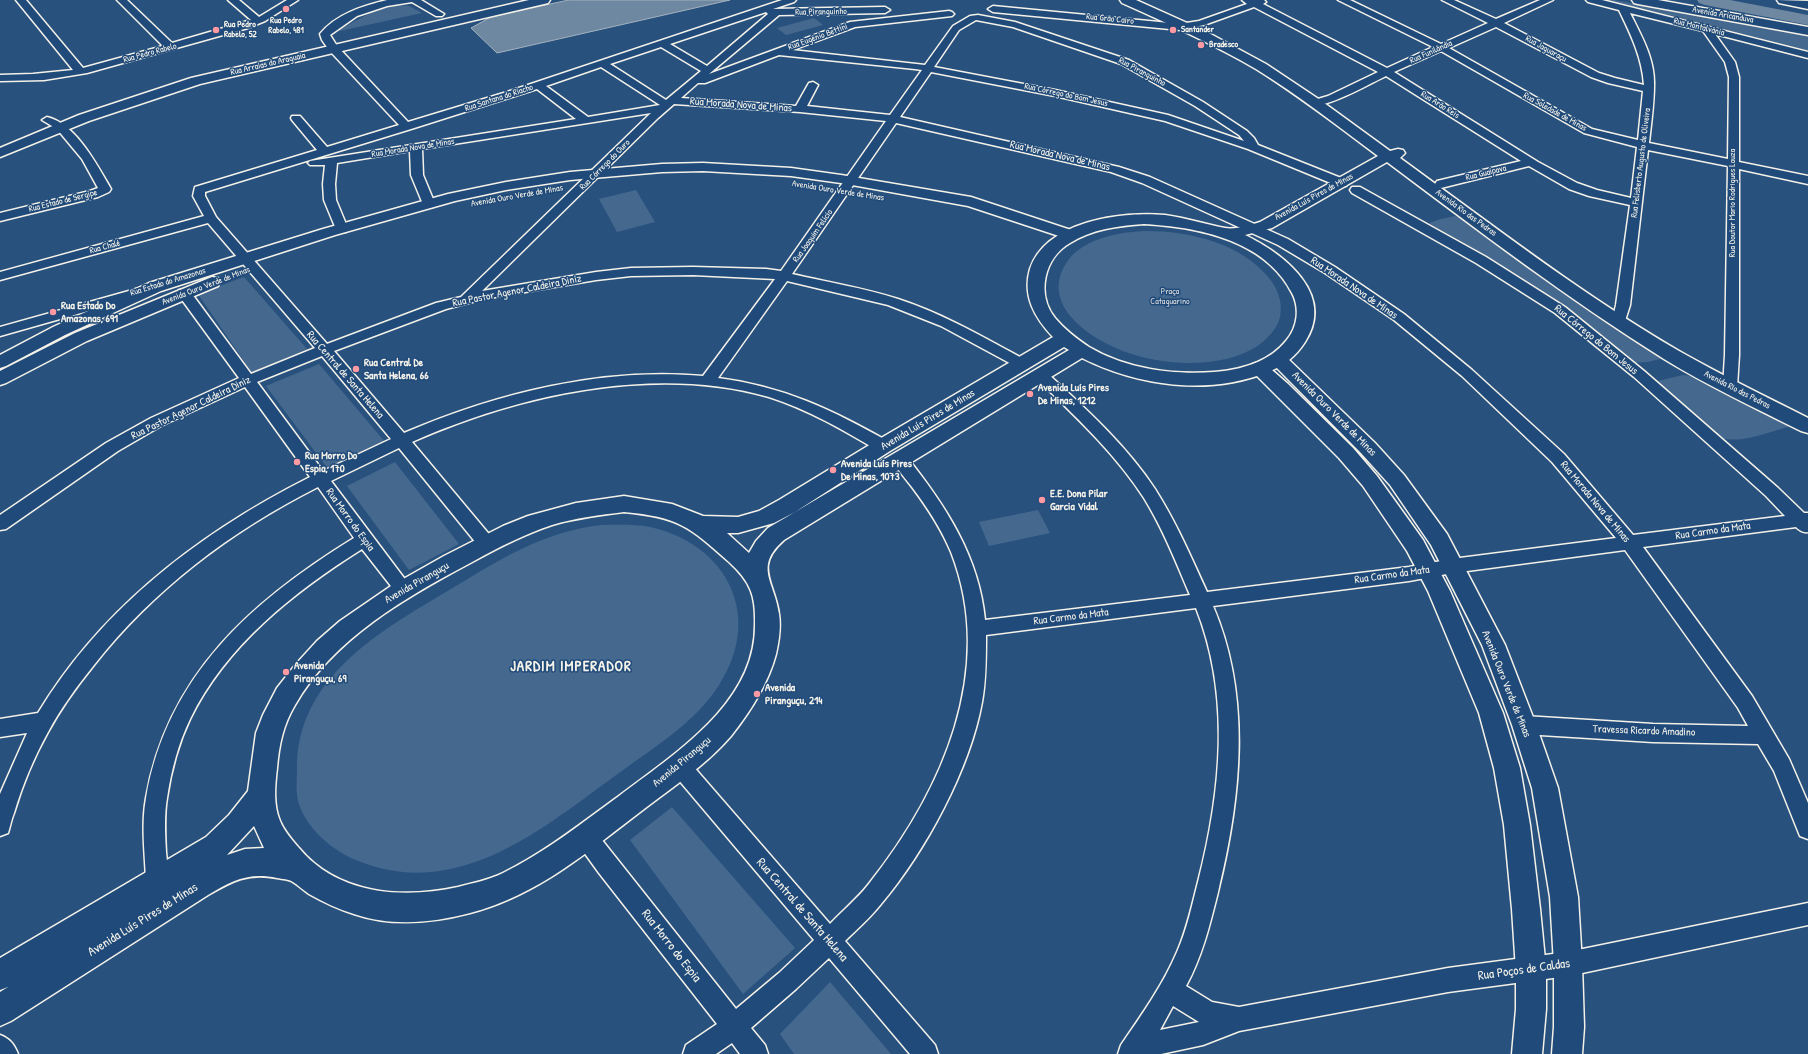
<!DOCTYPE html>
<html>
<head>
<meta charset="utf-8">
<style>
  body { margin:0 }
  canvas { display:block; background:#28517e }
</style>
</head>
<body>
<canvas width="1808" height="1054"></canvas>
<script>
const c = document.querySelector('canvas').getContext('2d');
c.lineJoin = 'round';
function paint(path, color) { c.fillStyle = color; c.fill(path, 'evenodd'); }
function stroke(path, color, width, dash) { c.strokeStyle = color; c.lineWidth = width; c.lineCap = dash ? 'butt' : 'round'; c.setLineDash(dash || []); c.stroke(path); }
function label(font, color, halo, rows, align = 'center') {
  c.font = font + ' "Patrick Hand",sans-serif'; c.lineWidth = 3; c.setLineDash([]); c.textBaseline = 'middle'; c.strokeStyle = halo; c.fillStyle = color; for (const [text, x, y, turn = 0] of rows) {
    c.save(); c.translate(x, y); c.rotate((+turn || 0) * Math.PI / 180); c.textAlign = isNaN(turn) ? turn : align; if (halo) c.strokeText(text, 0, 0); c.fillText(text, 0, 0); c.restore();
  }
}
const green = new Path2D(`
  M1604 0H1614L1808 35V52Z
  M393 5 409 6 422 13 340 31V29L376 10Z
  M814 18 823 25 786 35 777 28Z
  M636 190 655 222 617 232 599 199Z
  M1455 216 1464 219 1559 289 1664 358 1648 362 1631 363 1437 231 1429 223 1441 219Z
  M1146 231C1189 231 1241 243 1269 278 1278 289 1283 303 1280 317 1277 330 1266 340 1256 347 1205 378 1110 362 1071 317 1059 303 1054 284 1064 267 1078 239 1118 232 1146 231Z
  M244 277 307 349 252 373 198 294Z
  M319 364 385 442 328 469 266 386Z
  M1683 375 1699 377 1791 426C1772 431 1742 444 1722 438 1709 434 1667 392 1658 381Z
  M395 462 459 544 409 570 347 486Z
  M1038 510 1050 533 989 546 979 522Z
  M601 525C617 525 634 524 650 527 727 544 764 616 719 685 695 723 654 747 619 773 551 822 474 889 384 869 362 864 342 856 324 840 312 829 298 811 297 794 296 786 297 778 297 770 296 677 382 630 451 589 501 559 542 532 601 525Z
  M672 807 795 948 743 994 630 840Z
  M830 982 891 1054H794L780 1034Z`);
const water = new Path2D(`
  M569 0H730L497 53 471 28 491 17Z`);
const river = new Path2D(`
  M1697 0H1730L1808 15V25L1705 5 1699 3Z`);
const minor = new Path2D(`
  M16 0H26L83 68 163 46 117 0H127L172 43 251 20 228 0H239L259 17 287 0H298L265 21 248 28 87 73 44 80 0 81V75L33 74 73 70Z
  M387 0H421L444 14 442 16H436L412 2 387 6 357 16 330 35 337 46 408 122 507 92 782 0H796L794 2 773 9 885 7 890 10 885 13 779 15 709 74 850 22 949 11 952 12 954 14 952 16 855 27 792 50 925 65 953 26 970 16 978 15 1015 22 1129 60 1203 102 1247 131 1254 138 1258 145 1346 180 1348 183 1346 186H1338L1248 149 1165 121 1055 96 931 72 900 117 1119 167 1150 177 1288 239 1335 267 1404 314 1472 370 1564 454 1633 535 1785 516 1766 496 1634 377 1555 313 1476 263 1352 193 1350 190 1352 187H1360L1486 257 1565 307 1644 371 1778 488 1804 513H1808V532C1803 533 1799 530 1796 527L1643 547 1752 696 1789 759 1808 803V839L1800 836 1774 771 1758 744 1653 742 1524 734 1517 731 1514 725 1517 719 1524 716 1653 724 1748 726 1738 708 1625 550 1452 573 1409 581 1213 606C1252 697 1241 798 1218 892 1210 924 1202 957 1186 986L1212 1002 1239 1007 1448 968 1568 952 1808 903V925L1568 976 1448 992 1239 1031 1203 1045 1161 1054H1118L1121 1045C1141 1016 1163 985 1177 952 1187 930 1192 905 1198 882 1221 792 1231 696 1196 608L986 635C986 657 986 681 982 702 970 769 925 852 881 904 870 918 857 929 845 941L935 1045 938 1054H910L829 958 796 989 751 1028 765 1045 768 1054H740L732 1043 716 1054H683L686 1045 717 1024 599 873 578 844 575 837 578 830 586 827 594 830 736 1009 779 973 814 940 672 772 669 765 672 758 679 756 686 758 830 924C842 911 857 899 868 885 942 792 997 670 951 552 941 528 927 507 912 487 905 478 898 470 892 460L894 456 900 454 906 456C945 505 979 556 985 620L1190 595C1176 562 1163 529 1144 498 1115 453 1074 415 1036 378L1034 375 1036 372 1041 370 1046 372C1085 408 1126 445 1155 489 1176 522 1191 557 1207 592L1409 567 1452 559 1616 538 1552 462 1462 376 1394 320 1325 273 1278 245 1142 183 1111 172 896 123 792 274C827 282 864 288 898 299 944 314 985 338 1027 361L1029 364 1027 367 1022 369 1017 367 941 326 888 305 787 281 718 378C782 386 833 410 889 442L891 446 889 450 883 452 877 450C843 430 807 409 769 397 654 364 518 395 412 442L493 539 496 544 493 549 487 551 481 549 399 448 331 481 413 590 410 595 404 597 398 595 362 549C294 592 226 645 190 719 178 744 171 771 167 798 164 815 165 834 166 852 167 864 170 876 165 888L157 891 149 888 146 880C145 853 141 825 146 798 167 675 253 600 354 538L318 487C231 531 154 589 94 665 77 686 61 708 48 732 34 757 22 786 14 813 11 820 10 827 8 833L0 836V794L27 733 0 737V719L38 713C102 607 201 532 310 477L245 387 161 426 118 451 6 529 0 530V515L106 443 151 418 239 378 177 293 179 290H189L251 374 315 348 208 223 0 280V272L204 216 193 196 195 187 317 150 292 120 291 118 292 116H300L327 147 399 125 329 50 322 40 320 34C336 14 363 6 387 0ZM766 12 768 14 707 66 670 44ZM976 20 1013 27 1121 64 1195 106 1239 135 1244 141 1168 115 1055 90 934 67 959 30ZM661 47 701 71 666 100 610 64ZM779 55 915 69 922 70 890 115 807 106 818 85 813 82 809 83 796 106 681 98 698 83H705ZM601 67 660 105 588 117 546 86ZM537 89 576 119 310 161 308 163 310 165H325L323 184 324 200 336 229 338 232H346L348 229 336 200 335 184 337 163 410 151 411 175 423 204 425 207H433L435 204 423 175 422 149 651 113 461 297 436 303 327 344 216 217 205 196V192L411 129ZM674 104 800 112 886 121 781 271 766 269 693 267 631 268 596 272 482 291 658 118ZM693 275 775 279 703 376C602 367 497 393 404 433L334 351 446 309 484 299 596 280 631 276ZM322 356 391 439 323 471 257 382ZM1173 1006 1199 1022 1160 1030Z
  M1242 0H1264L1266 2 1263 4 1387 68 1433 47 1338 0H1350L1441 44 1488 23 1442 0H1454L1496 19 1540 0H1553L1504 23 1599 73 1615 78 1644 85C1642 57 1631 35 1619 10L1588 2 1586 0H1602L1808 52V58L1715 34 1735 62 1739 77V162L1808 176V184L1739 169V355L1737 387 1735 390 1730 392 1725 390 1723 387 1725 355 1728 166 1648 150 1630 305 1624 324H1614L1612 321 1616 305 1630 205 1589 196 1569 189 1529 166 1441 188 1437 187 1435 184 1437 181 1521 161 1386 76C1371 83 1326 109 1311 105L1310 103 1311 101 1328 96 1378 72 1254 7 1204 25 1180 30 993 12 988 9 993 6 1180 24 1199 21 1247 4ZM1630 13 1703 31 1725 62 1729 77 1728 159 1649 143C1651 124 1654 104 1654 85 1655 59 1641 35 1630 13ZM1496 27 1591 77 1608 83 1643 91 1638 140 1592 129 1449 48ZM1441 51 1584 133 1637 147 1631 198 1597 190 1577 183 1538 162 1394 72Z
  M47 117C76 124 97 165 111 189L109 192 98 197 0 221V213L90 191 98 188 82 159 57 129 42 120Z
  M136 289 141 290 143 293 141 296 0 336V327Z
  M0 1035C10 1039 14 1044 18 1054H0Z`);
const tertiary = new Path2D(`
  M703 163 791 168 841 175 971 197 1077 232 1079 235 1077 238 1071 240 1065 238 968 206 841 183 791 176 703 171 662 172 570 180 506 190 455 201 335 235 161 291 65 335 6 366 0 368V355L53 327 149 283 323 229 448 194 506 182 570 172 662 164Z
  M212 277 218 278 220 282 218 286 87 341 6 383 0 385V371L75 333Z
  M1278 353 1284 355 1375 443 1404 475 1447 534 1505 645 1536 725 1558 788 1578 897 1582 964 1584 1027 1582 1054H1552L1554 1027V964L1550 897 1532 788 1512 725 1482 645 1431 545 1390 485 1361 453 1272 363 1269 359 1272 355Z
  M1259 362 1265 364 1288 384 1353 448 1377 476 1423 540 1450 591 1503 713 1520 768 1530 825 1540 909 1546 970V1009L1542 1054H1512L1516 1009V970L1512 909 1504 825 1494 768 1479 713 1428 591 1407 551 1363 486 1339 458 1253 372 1250 368 1253 364Z`);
const secondary = new Path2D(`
  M529 0H550L548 3 544 4 200 84 89 121 0 157V148L79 115 191 78Z
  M1120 0H1136L1205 31 1266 64 1320 100 1390 151 1398 149 1403 150 1405 153 1400 158C1491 224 1581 294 1679 351 1721 375 1765 396 1808 418V433L1801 431C1755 408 1708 386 1664 359 1568 299 1478 230 1387 162L1272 228 1245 235C1284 254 1336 294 1305 342 1296 356 1284 366 1268 372 1208 396 1138 386 1082 358L784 540C753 567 775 582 779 614 781 627 779 641 776 654 768 684 750 712 731 736 706 765 674 786 644 809 590 850 537 896 470 913 432 923 392 927 354 914 338 909 323 902 309 894 303 890 298 885 293 882 289 879 282 879 277 878 248 872 232 881 208 895L11 1021 0 1026V992L8 987 0 990V958L206 837 229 815 248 791 256 733 263 715 277 688 296 664 317 641 340 621 391 586 444 556 503 526 528 516 576 503 624 496 672 504 703 516 738 517 759 511 779 500 876 441 1053 337C1035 318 1022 296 1030 269 1046 221 1122 211 1165 215 1186 218 1205 224 1225 228 1235 230 1251 225 1260 222L1378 156C1338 126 1298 95 1256 69 1213 44 1167 23 1122 3ZM1144 224C1198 227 1265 240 1292 293 1300 308 1298 327 1286 341 1269 362 1241 370 1214 372 1173 375 1126 369 1089 347 1077 339 1065 330 1055 318 1036 294 1044 258 1070 243 1092 229 1118 226 1144 224ZM1064 347 1069 350 768 528 756 541 749 553 727 533H738L774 523 795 512 890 451ZM624 512C678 517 689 526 729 562 751 582 756 596 755 626 755 704 674 754 619 796 582 823 544 853 503 873 489 880 473 883 458 887 403 899 338 895 299 848 292 840 284 831 280 821 273 805 275 785 277 768 279 745 283 725 295 705 333 638 408 596 474 561 499 547 525 534 552 525 575 518 600 515 624 512ZM254 826 264 848 245 849 227 855Z`);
const trunk = new Path2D(`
  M1632 0H1658L1808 27V35L1638 4 1634 3Z
  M1777 0 1808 1V9L1779 3Z`);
const markers = [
  [286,9,4,"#ff9aa2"],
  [216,30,4,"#ff9aa2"],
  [1173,30,4,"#ff9aa2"],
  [1201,45,4,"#ff9aa2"],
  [53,312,4,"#ff9aa2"],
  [356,369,4,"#ff9aa2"],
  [1030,394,4,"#ff9aa2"],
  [297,462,4,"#ff9aa2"],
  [833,470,4,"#ff9aa2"],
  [1042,500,4,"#ff9aa2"],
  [286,672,4,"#ff9aa2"],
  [757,694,4,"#ff9aa2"]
];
const farStreetnames = [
  ["Rua Piranguinho",821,12,-1],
  ["Avenida Aricanduva",1723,15,10],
  ["Rua Grão Cairo",1110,19,6],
  ["Rua Montalvânia",1699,27,14],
  ["Rua Eugênio Bettini",818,37,-20],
  ["Rua Jaguaraçu",1546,49,29],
  ["Rua Funilândia",1431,52,-24],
  ["Rua Pedro Rabelo",150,53,-15],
  ["Rua Arraias do Araguaia",268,64,-13],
  ["Rua Piranguinho",1142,72,28],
  ["Rua Córrego do Bom Jesus",1066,95,12],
  ["Rua Santana do Riacho",499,98,-18],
  ["Rua Arão Reis",1440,105,32],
  ["Rua Soledade de Minas",1555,112,29],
  ["Rua Morada Nova de Minas",413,148,-9],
  ["Rua Felisberto Augusto de Oliveira",1641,163,-83],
  ["Rua Córrego do Ouro",605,165,-45],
  ["Rua Guaipava",1486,173,-14],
  ["Avenida Ouro Verde de Minas",838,191,9],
  ["Avenida Ouro Verde de Minas",517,196,-10],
  ["Avenida Luís Pires de Minas",1314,197,-29],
  ["Rua Estado de Sergipe",63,201,-14],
  ["Rua Doutor Mario Rodrigues Louza",1733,203,-90],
  ["Avenida Rio das Pedras",1466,213,36],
  ["Rua Joaquim Felício",813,236,-55],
  ["Rua Chalé",105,247,-15],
  ["Rua Estado do Amazonas",168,282,-17],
  ["Avenida Ouro Verde de Minas",206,286,-21],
  ["Avenida Rio das Pedras",1737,390,27]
];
const farPoinames = [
  ["Rua Pedro",286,21,"center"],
  ["Rabelo, 481",286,31,"center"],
  ["Rua Pedro",224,25],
  ["Rabelo, 52",224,35],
  ["Santander",1181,30],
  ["Bradesco",1209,45]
];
const farParknames = [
  ["Praça",1170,292],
  ["Cataguarino",1170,302]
];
const streetNames = [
  ["Rua Morada Nova de Minas",741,105,4],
  ["Rua Morada Nova de Minas",1060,156,13],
  ["Rua Morada Nova de Minas",1354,288,34],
  ["Rua Pastor Agenor Caldeira Diniz",517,291,-11],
  ["Rua Córrego do Bom Jesus",1596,340,39],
  ["Rua Central de Santa Helena",345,375,49],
  ["Rua Pastor Agenor Caldeira Diniz",191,408,-26],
  ["Avenida Ouro Verde de Minas",1334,414,45],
  ["Avenida Luís Pires de Minas",928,420,-31],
  ["Rua Morada Nova de Minas",1595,502,50],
  ["Rua Morro do Espia",350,520,54],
  ["Rua Carmo da Mata",1713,531,-8],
  ["Rua Carmo da Mata",1392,575,-8],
  ["Avenida Piranguçu",417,583,-30],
  ["Rua Carmo da Mata",1071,617,-7],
  ["Avenida Ouro Verde de Minas",1506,684,68],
  ["Travessa Ricardo Amadino",1644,731,2],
  ["Avenida Piranguçu",682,762,-40]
];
const poiNames = [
  ["Rua Estado Do",61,306],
  ["Amazonas, 691",61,319],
  ["Rua Central De",364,363],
  ["Santa Helena, 66",364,376],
  ["Avenida Luís Pires",1038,388],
  ["De Minas, 1212",1038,401],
  ["Rua Morro Do",305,456],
  ["Espia, 170",305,469],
  ["Avenida Luís Pires",841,464],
  ["De Minas, 1073",841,477],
  ["E.E. Dona Pilar",1050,494],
  ["Garcia Vidal",1050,507],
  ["Avenida",294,666],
  ["Piranguçu, 69",294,679],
  ["Avenida",765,688],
  ["Piranguçu, 214",765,701]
];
const nearStreetnames = [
  ["Rua Central de Santa Helena",802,910,49],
  ["Avenida Luís Pires de Minas",143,920,-32],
  ["Rua Morro do Espia",671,946,52],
  ["Rua Poços de Caldas",1524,970,-8]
];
const districtNames = [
  ["JARDIM IMPERADOR",571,667]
];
paint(green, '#45688e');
paint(water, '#6e88a2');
stroke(water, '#a4b2be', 1);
paint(river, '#6e88a2');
stroke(minor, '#f4f1e8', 3);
stroke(tertiary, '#f4f1e8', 3);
stroke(secondary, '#f4f1e8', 3);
stroke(trunk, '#f4f1e8', 3);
paint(minor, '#1f4a7a');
paint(tertiary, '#1f4a7a');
paint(secondary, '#1f4a7a');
paint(trunk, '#1f4a7a');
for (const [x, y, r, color] of markers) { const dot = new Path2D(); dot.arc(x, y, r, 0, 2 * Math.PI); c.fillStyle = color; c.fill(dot); stroke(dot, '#1f4a7a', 1.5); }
label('9px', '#f4f1e8', '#1f4a7a', farStreetnames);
label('bold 9px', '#f4f1e8', '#1f4a7a', farPoinames, 'left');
label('9px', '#dadcda', '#1f4a7a', farParknames);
label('11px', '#f4f1e8', '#1f4a7a', streetNames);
label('bold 11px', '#f4f1e8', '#1f4a7a', poiNames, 'left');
label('13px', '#f4f1e8', '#1f4a7a', nearStreetnames);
c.letterSpacing = '1px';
label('bold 15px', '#f4f1e8', '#1f4a7a', districtNames);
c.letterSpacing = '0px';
</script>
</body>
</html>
